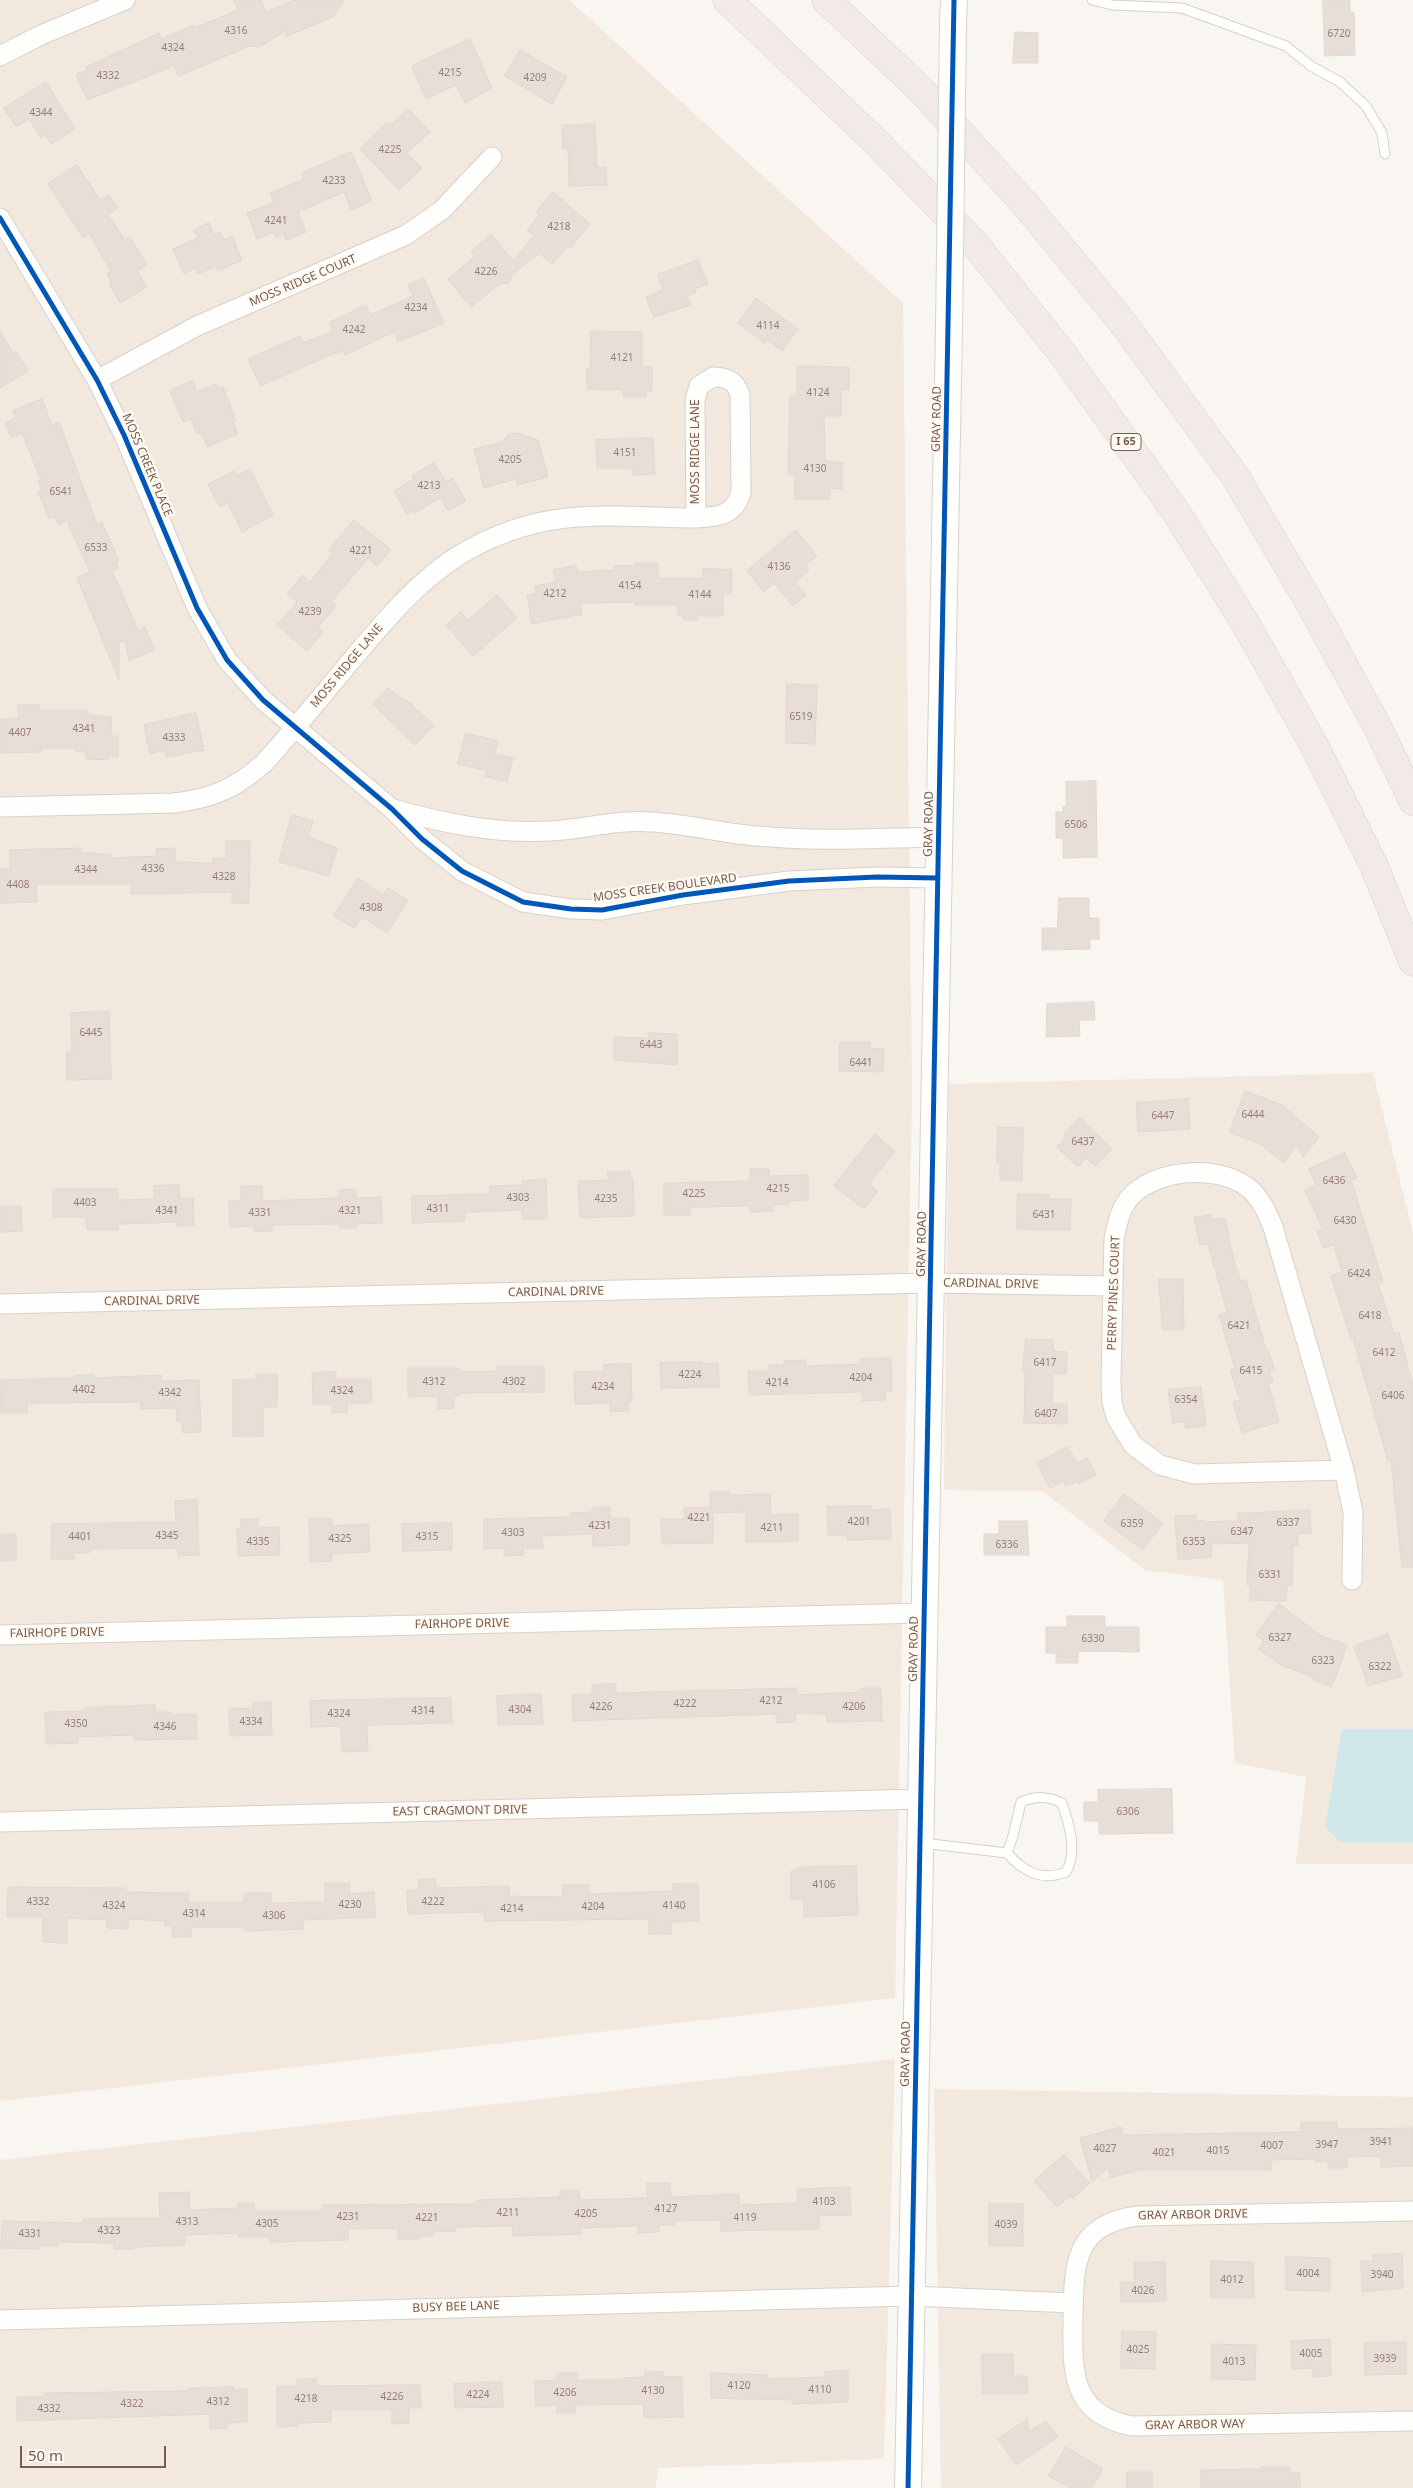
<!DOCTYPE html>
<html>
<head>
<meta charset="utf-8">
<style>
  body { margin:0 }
  #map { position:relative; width:1413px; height:2488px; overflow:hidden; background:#f9f5f0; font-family:"Noto Sans",sans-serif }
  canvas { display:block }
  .scale { position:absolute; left:20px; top:2446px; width:146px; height:22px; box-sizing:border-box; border:2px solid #7a5c4d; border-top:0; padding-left:6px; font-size:15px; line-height:18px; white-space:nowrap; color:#7a5c4d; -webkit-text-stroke:4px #fffaf3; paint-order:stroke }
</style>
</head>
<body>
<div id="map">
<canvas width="1413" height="2488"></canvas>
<div class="scale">50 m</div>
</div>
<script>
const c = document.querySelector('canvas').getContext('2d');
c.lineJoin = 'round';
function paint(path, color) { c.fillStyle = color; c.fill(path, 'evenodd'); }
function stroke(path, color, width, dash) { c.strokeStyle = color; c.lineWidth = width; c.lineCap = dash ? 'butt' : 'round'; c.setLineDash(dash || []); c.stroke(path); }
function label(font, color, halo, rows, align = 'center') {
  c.font = font + ' "Noto Sans",sans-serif'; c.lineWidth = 4.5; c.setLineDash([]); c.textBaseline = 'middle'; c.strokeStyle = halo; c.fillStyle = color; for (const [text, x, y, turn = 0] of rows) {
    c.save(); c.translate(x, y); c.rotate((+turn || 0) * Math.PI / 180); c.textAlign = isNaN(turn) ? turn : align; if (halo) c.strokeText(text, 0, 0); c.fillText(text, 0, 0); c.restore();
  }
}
const residential = new Path2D(`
  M0 0H569L903 303 912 1093 895 1998 0 2101Z
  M1373 1073 1413 1233V1864H1296L1306 1777 1235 1763 1223 1580 1145 1570 1042 1491 944 1490 949 1084Z
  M895 2059 884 2459 658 2468 656 2488H0V2160Z
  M934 2089 1413 2097V2488H941Z`);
const water = new Path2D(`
  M1342 1729H1413V1842H1339L1325 1826Z`);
const building = new Path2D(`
  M234 0H261L266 12 294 0H345L333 17 287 36 285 31 260 47 250 46 178 76 174 66 87 100 76 74 87 70 86 67 159 33 161 39 194 25 195 28 238 10Z
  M1323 0H1350V13L1354 12 1355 55 1325 56Z
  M1015 32 1038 33V63H1013Z
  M470 39 492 88 465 103 456 85 426 99 412 68 414 67V65Z
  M520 50 567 77 552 104 505 76Z
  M46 82 75 129 51 144 45 135 41 138 29 119 16 127 4 108Z
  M408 109 430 132 407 153 422 168 399 190 360 149 387 122 390 125Z
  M595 124 597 168 606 167 607 185 569 186 568 148H563L562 126Z
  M351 152 372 201 351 210 344 192 298 212 306 232 286 240 284 234 276 237 274 232 257 239 247 213 274 202 270 193 304 179 302 173Z
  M77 165 100 200 109 195 118 208 108 215 125 240 130 237 147 265 137 271 147 287 120 303 109 284 112 282 107 274 111 271 89 233 83 238 48 184Z
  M553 192 590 224 570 248 568 246 552 264 539 253 512 275 509 283 500 284 471 307 448 279 475 256 471 251 491 234 513 261 534 236 527 230 539 215 536 212Z
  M209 223 214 235 220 232 224 240 232 236 242 260 218 271 216 266 198 274 195 268 184 274 173 249 198 238 194 230Z
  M698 260 708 284 695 289 696 292 687 296 691 305 654 317 646 297 663 290 658 275Z
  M424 278 444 323 398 342 394 332 345 355 343 351 330 355 260 386 248 359 300 336 303 343 333 331 330 322 366 305 370 315 413 296 408 285Z
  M756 298 798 329 782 351 767 340 765 343 738 323Z
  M0 331 13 353 16 352 28 371 0 388Z
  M591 331 642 332V367H652V391H646V397H623V390L587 389V368H590Z
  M797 366 849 367V390H841V416H826L824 418 825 461 842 463V489L830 488V499H795V475H788L790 396H797Z
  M193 381 197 392 216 384 218 389 223 387 236 420 233 422 238 434 207 447 201 432 197 434 191 419 183 422 170 391Z
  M42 399 52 425 59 422 97 525 102 522 119 561 116 563 118 568 112 571 138 630 145 627 154 650 129 661 125 641 119 642V680L77 578 90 572 67 521 58 525 55 516 49 518 38 492 42 491 38 481 41 480 22 433 11 437 5 423 16 418 13 411Z
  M517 433 538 440 548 477 518 485 516 479 484 488 474 449 503 442 508 435Z
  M653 438 655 474 633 475 632 468H597L596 440Z
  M434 463 446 482 452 478 466 501 448 511 440 498 414 513 412 510 407 514 394 491 414 479 412 476Z
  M250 469 273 515 242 532 228 503 220 507 208 484 235 471 237 475Z
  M354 520 391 550 377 566 368 558 332 601 337 605 318 627 323 632 307 651 277 625 297 602 287 594 303 575 310 582 333 553 329 550Z
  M796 530 817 556 805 565 809 570 795 582 806 595 793 606 774 583 764 592 747 571Z
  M636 563H658V578H703V568L732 570 731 594 723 595V616H698V620H683V616H678V605H635V602L580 603 582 614 532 624 527 595 536 594 535 586 556 582 553 570 576 565 577 572 614 570V566L636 565Z
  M497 595 517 618 473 656 446 625 461 612 468 620Z
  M787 684 817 685 815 744 786 743Z
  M388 688 403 700 405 699 434 725 415 745 373 704Z
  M18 705H40V710H88V715L112 717 111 736H118V756H108V760L86 759V752H76V748H41L42 752 0 753V719L19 718Z
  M196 713 204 750 166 757 165 750 150 754 144 725Z
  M466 733 498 741 495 754 513 758 507 782 485 776 487 771 458 764Z
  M1096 781 1097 857 1063 858V838H1056V812H1063V807H1066V782Z
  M292 815 313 821 308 837 337 848 329 876 279 862Z
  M226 841H250L249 904 232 903V892L131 894V884H36L37 902 0 903V869H10V850L81 848V852L112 855V858L156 856V849L175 848V862L213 863V858L226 859Z
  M358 878 383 895 388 888 408 900 387 933 362 917 354 928 334 916Z
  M1059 898H1089V918H1099V939H1090V949L1042 950V928H1057Z
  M1094 1002 1095 1020H1079L1080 1036 1046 1037 1047 1004Z
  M109 1012 111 1079 67 1080V1052H72L71 1013Z
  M648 1033 677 1034V1065L614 1060V1037L648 1038Z
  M840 1042H870V1048L884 1049 883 1072 839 1071Z
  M1245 1091 1282 1105 1319 1137 1303 1157 1297 1144 1284 1163 1259 1143 1230 1133Z
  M1188 1099 1190 1129 1138 1132 1136 1103Z
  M1080 1118 1112 1149 1095 1166 1086 1158 1078 1167 1057 1147 1066 1136 1064 1134Z
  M998 1127 1023 1128 1022 1180H1000V1162H997Z
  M875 1134 895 1151 869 1184 878 1191 864 1209 834 1186Z
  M1345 1153 1357 1178 1351 1180 1383 1282 1378 1284 1394 1333 1399 1332 1413 1386V1567H1402L1391 1460 1388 1461 1353 1338 1351 1339 1331 1276 1342 1272 1334 1245 1323 1248 1317 1231 1323 1230 1305 1190 1316 1185 1309 1169Z
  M751 1169H769V1176L808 1175V1200L788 1201V1204L773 1205V1211L750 1212V1206L690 1207V1215H664V1183L749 1181Z
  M608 1172H630V1179H633L634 1216 580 1218 578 1181 608 1180Z
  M546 1180 547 1219H522V1210L465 1212V1221L412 1223V1196L490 1194V1186L522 1185V1181Z
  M179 1185 180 1198H193L194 1226H177V1222L118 1224V1230H87L86 1217H53V1189H118V1200L154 1199V1186Z
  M262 1186 263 1201 339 1198V1190L356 1189V1198L381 1197 382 1223 356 1224V1228H340V1224L272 1225V1231L254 1232V1226L230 1227 229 1201H241V1187Z
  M1018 1194 1050 1195 1046 1199H1071L1070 1230 1017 1229Z
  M21 1206 22 1231 0 1232V1207Z
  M1211 1215 1212 1220 1225 1218 1234 1262 1241 1281 1246 1280 1266 1350 1268 1349 1275 1370 1269 1372 1273 1382 1268 1383 1279 1422 1242 1433 1233 1402 1240 1400 1230 1370 1235 1369 1219 1315 1227 1312 1208 1244 1200 1245 1194 1218Z
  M1159 1279H1183L1184 1330H1163Z
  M1026 1339 1053 1340V1351L1067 1352 1066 1374 1053 1373 1052 1404H1067V1424L1024 1423 1025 1372H1023Z
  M891 1358 892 1391H885L886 1400 862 1401V1392L749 1395 748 1371H770L769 1365H784V1361L806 1360V1366L861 1364V1359Z
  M702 1362V1364L718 1363 719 1387 661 1388 660 1363Z
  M631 1364 632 1402H628V1411L610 1412V1403L575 1404 574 1372 604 1371V1365Z
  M498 1366H544V1392L460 1393V1396H454V1408L438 1409V1396L408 1397V1368H460V1372L498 1371Z
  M336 1372V1379H371L372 1403H347V1412L332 1413V1404H313L312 1373Z
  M256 1374H277V1407H263V1436H233V1380H256Z
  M94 1375V1378L161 1375 162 1381 199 1380 201 1432 183 1433 182 1422H177L176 1408 141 1409 140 1402 27 1403V1413H0L1 1380 75 1378V1376Z
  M1201 1387 1206 1426 1186 1428 1184 1422 1173 1423 1168 1390Z
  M1068 1447 1077 1463 1087 1458 1096 1475 1078 1484 1077 1481 1066 1486 1063 1481 1050 1488 1037 1463Z
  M710 1492H729V1495L770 1494 771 1515 798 1514V1541L746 1542V1512L713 1513V1543L662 1544 661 1519H684V1508L711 1507Z
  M1124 1494 1163 1523 1143 1550 1104 1521Z
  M197 1500 199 1555 178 1556V1548L89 1549V1553H74V1559H51L52 1524 176 1522 175 1501Z
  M871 1506V1510L890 1509 891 1539 847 1540V1535H828L827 1507Z
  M610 1507V1518H629V1545L593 1546 592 1534 542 1536 543 1548H523L524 1555 504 1556V1548L484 1549V1519L570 1517V1513L592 1512V1508Z
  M1310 1510 1311 1533 1297 1534 1298 1545H1293L1292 1586 1287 1585 1286 1601 1250 1600V1585H1247L1249 1543 1211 1544 1212 1557 1178 1560 1175 1516 1196 1515V1521L1203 1520V1522L1238 1521V1514Z
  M309 1518H332V1526L368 1524 370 1552 331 1554 332 1561 311 1562Z
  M240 1519H258V1528L279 1527 280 1555 238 1556 237 1529 241 1528Z
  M999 1521H1027L1029 1555H984V1534H999Z
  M452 1523V1550L403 1551 402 1524Z
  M16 1534V1560L0 1561V1535Z
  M1279 1604 1320 1635 1347 1645 1332 1687 1313 1680 1314 1677 1283 1666 1258 1649 1264 1641 1256 1635Z
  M1067 1616H1105V1627H1139V1652L1078 1651V1663H1056V1653H1046V1627H1067Z
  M1388 1634 1402 1676 1368 1686 1354 1646Z
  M616 1684V1693L797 1688V1695L861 1692V1688H881L882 1721 827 1722 826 1714 795 1713 796 1722 776 1723V1714L573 1721 572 1694H592V1685Z
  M541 1694 543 1724 498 1725 497 1696Z
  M451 1698 452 1723 367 1725 368 1751 342 1752 341 1726 311 1727 310 1701Z
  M253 1702H271L272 1735 230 1736 229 1709 253 1708Z
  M155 1705 156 1712H172V1715L196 1714 197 1739 134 1740V1735L77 1737 78 1743 46 1744 45 1712 85 1711V1708Z
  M1172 1789 1173 1833 1099 1834V1821H1084V1802H1098V1790Z
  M856 1866 858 1915 804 1917V1899H791V1871L803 1867Z
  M419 1879H436V1888L509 1886V1896L563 1897V1885H589V1894L673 1891V1884H698L699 1921 671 1922V1934H649V1919L484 1921V1912L408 1914 407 1890H419Z
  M325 1883H349L350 1894 374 1892 375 1917 303 1920V1929L244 1931V1927H191V1937H172L173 1926H165V1921L128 1919V1929L107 1928V1920L67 1918V1943L43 1942V1917H7L8 1887 126 1888V1892L188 1893V1902H244V1893H271V1903L325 1902Z
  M1301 2122H1337V2129L1413 2128V2166L1381 2167V2156L1347 2157V2168H1328V2161L1315 2162V2159L1271 2160V2170H1139L1111 2178 1108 2168 1092 2181 1080 2138 1121 2127 1123 2135 1301 2132Z
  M1064 2155 1090 2183 1072 2199 1070 2196 1057 2207 1034 2181Z
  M647 2183H670L671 2197 739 2194V2205L798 2203 797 2189 850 2187 851 2215 819 2216V2229L721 2231V2220L675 2221V2225H659V2232L638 2233V2226L580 2228 581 2234 513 2236 512 2226 456 2227V2231L433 2232V2236H419V2239H398V2228L348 2229V2240L271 2242V2237H238V2233L185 2235V2245L134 2247V2249H114V2243L58 2242V2246H39V2249L1 2248 2 2221 83 2223V2219L160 2218 159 2193 189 2192V2210L238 2208V2203H254V2211H322V2205L477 2204V2200L560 2197V2190H579L580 2200 647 2198Z
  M989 2204H1023V2246H989Z
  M1402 2254 1403 2288 1362 2292 1361 2261H1374L1373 2255Z
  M1286 2257 1330 2258V2291L1286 2290Z
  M1211 2261 1253 2262 1254 2298H1211Z
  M1165 2262 1166 2301 1121 2302 1120 2282H1135L1134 2263Z
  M1122 2331 1156 2332 1155 2369 1121 2368Z
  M1330 2340 1331 2376 1313 2377V2368L1292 2369 1291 2341Z
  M1406 2342V2374L1365 2375 1364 2343Z
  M1212 2344 1256 2345 1255 2380 1212 2379Z
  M982 2354H1013V2376H1027L1028 2394H983Z
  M848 2371V2402L793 2404V2400L711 2398V2373L767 2375V2379L826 2377 825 2372Z
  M645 2372H663V2377L682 2376 683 2417 644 2418 643 2404 575 2405 576 2413H557V2405L536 2406 535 2381 557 2380V2373H577V2380H623V2378L645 2377Z
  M316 2379 317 2386 420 2385 421 2408H409V2423L392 2424V2410H335L331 2411V2422L297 2423V2426L277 2427V2386H297V2380Z
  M502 2382 503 2407 455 2408 454 2384Z
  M233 2387V2390L247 2389V2422L226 2423 227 2428 210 2429V2414L17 2421V2397H45V2393L188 2391V2389Z
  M1028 2419V2432L1046 2421 1058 2437 1016 2465 998 2439Z
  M1066 2447 1103 2469 1092 2488H1070L1049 2476Z
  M1262 2467H1290V2473H1300V2488H1201V2470L1261 2469Z
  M1127 2472H1152V2488H1127Z`);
const lane = new Path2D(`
  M1092 0 1112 5 1182 8 1286 46 1311 66 1340 82 1366 106 1382 133 1385 154
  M923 1843 1007 1853C1023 1871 1041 1882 1066 1872 1078 1853 1069 1823 1062 1803 1049 1796 1034 1796 1021 1802L1013 1836 1007 1853`);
const street = new Path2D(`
  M0 56 41 35 125 0
  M0 218 97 380 124 435 197 608 227 660 263 700 392 809 422 839 462 871 523 902 571 909 602 910 683 895 789 881 877 877 938 878
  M713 377C727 377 736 381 740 395L741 493C734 516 717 517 696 518L695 400 699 386Z
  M97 380 197 326 406 235 442 210 492 157
  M0 807 174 803C213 798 235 789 264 763 294 730 322 696 350 662 407 595 447 545 537 523 588 511 644 518 696 518
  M393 809C443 823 495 834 547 831 582 830 616 819 652 822 687 824 722 833 757 836 817 842 879 838 939 837
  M0 1304 931 1283 1113 1286
  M1344 1470 1194 1474 1160 1465 1133 1445 1116 1417 1112 1402 1111 1382 1114 1239C1117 1224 1121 1205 1133 1194 1161 1168 1223 1164 1252 1191 1262 1201 1268 1214 1273 1227L1344 1470 1353 1512 1352 1580
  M0 1635 925 1613
  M0 1822 921 1799
  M1413 2211 1138 2216C1072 2224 1074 2267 1073 2320 1072 2372 1071 2414 1132 2426L1413 2421
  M0 2320 911 2296 1073 2303`);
const secondary = new Path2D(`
  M953 24 954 0
  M908 2488 949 328`);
const highway = new Path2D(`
  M727 0 872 138 974 243 1062 353 1174 509 1244 621 1314 745 1374 866 1413 962
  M826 0 922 91 1025 204 1123 323 1235 476 1308 600 1376 724 1413 801`);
const secondaryBridge = new Path2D(`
  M949 328 953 24`);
const cycleway = new Path2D(`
  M0 218 97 380 124 435 197 608 227 660 263 700 392 809 422 839 462 871 523 902 571 909 602 910 683 895 789 881 877 877 938 878
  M908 2488 954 0`);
const numberNames = [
  ["4316",236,31],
  ["6720",1339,34],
  ["4324",173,48],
  ["4215",450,73],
  ["4332",108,76],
  ["4209",535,78],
  ["4344",41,113],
  ["4225",390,150],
  ["4233",334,181],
  ["4241",276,221],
  ["4218",559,227],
  ["4226",486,272],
  ["4234",416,308],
  ["4114",768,326],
  ["4242",354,330],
  ["4121",622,358],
  ["4124",818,393],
  ["4151",625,453],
  ["4205",510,460],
  ["4130",815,469],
  ["4213",429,486],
  ["6541",61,492],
  ["6533",96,548],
  ["4221",361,551],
  ["4136",779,567],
  ["4154",630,586],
  ["4212",555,594],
  ["4144",700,595],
  ["4239",310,612],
  ["6519",801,717],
  ["4341",84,729],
  ["4407",20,733],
  ["4333",174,738],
  ["6506",1076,825],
  ["4336",153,869],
  ["4344",86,870],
  ["4328",224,877],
  ["4408",18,885],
  ["4308",371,908],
  ["6445",91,1033],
  ["6443",651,1045],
  ["6441",861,1063],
  ["6444",1253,1115],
  ["6447",1163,1116],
  ["6437",1083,1142],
  ["6436",1334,1181],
  ["4215",778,1189],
  ["4225",694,1194],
  ["4303",518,1198],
  ["4235",606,1199],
  ["4403",85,1203],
  ["4311",438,1209],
  ["4341",167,1211],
  ["4321",350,1211],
  ["4331",260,1213],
  ["6431",1044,1215],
  ["6430",1345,1221],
  ["6424",1359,1274],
  ["6418",1370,1316],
  ["6421",1239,1326],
  ["6412",1384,1353],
  ["6417",1045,1363],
  ["6415",1251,1371],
  ["4224",690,1375],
  ["4204",861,1378],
  ["4312",434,1382],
  ["4302",514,1382],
  ["4214",777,1383],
  ["4234",603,1387],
  ["4402",84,1390],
  ["4324",342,1391],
  ["4342",170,1393],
  ["6406",1393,1396],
  ["6354",1186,1400],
  ["6407",1046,1414],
  ["4221",699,1518],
  ["4201",859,1522],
  ["6337",1288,1523],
  ["6359",1132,1524],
  ["4231",600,1526],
  ["4211",772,1528],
  ["6347",1242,1532],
  ["4303",513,1533],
  ["4345",167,1536],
  ["4401",80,1537],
  ["4315",427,1537],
  ["4325",340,1539],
  ["4335",258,1542],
  ["6353",1194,1542],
  ["6336",1007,1545],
  ["6331",1270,1575],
  ["6327",1280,1638],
  ["6330",1093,1639],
  ["6323",1323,1661],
  ["6322",1380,1667],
  ["4212",771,1701],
  ["4222",685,1704],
  ["4226",601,1707],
  ["4206",854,1707],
  ["4304",520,1710],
  ["4314",423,1711],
  ["4324",339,1714],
  ["4334",251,1722],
  ["4350",76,1724],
  ["4346",165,1727],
  ["6306",1128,1812],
  ["4106",824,1885],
  ["4332",38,1902],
  ["4222",433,1902],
  ["4230",350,1905],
  ["4324",114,1906],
  ["4140",674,1906],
  ["4204",593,1907],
  ["4214",512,1909],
  ["4314",194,1914],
  ["4306",274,1916],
  ["3941",1381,2142],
  ["3947",1327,2145],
  ["4007",1272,2146],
  ["4027",1105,2149],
  ["4015",1218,2151],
  ["4021",1164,2153],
  ["4103",824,2202],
  ["4127",666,2209],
  ["4211",508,2213],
  ["4205",586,2214],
  ["4231",348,2217],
  ["4221",427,2218],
  ["4119",745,2218],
  ["4313",187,2222],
  ["4305",267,2224],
  ["4039",1006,2225],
  ["4323",109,2231],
  ["4331",30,2234],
  ["4004",1308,2274],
  ["3940",1382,2275],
  ["4012",1232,2280],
  ["4026",1143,2291],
  ["4025",1138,2350],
  ["4005",1311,2354],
  ["3939",1385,2359],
  ["4013",1234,2362],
  ["4120",739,2386],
  ["4110",820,2390],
  ["4130",653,2391],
  ["4206",565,2393],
  ["4224",478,2395],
  ["4226",392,2397],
  ["4218",306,2399],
  ["4312",218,2402],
  ["4322",132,2404],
  ["4332",49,2409]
];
const shields = [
  [1126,442,30]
];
const shieldNames = [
  ["I 65",1126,442]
];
const streetNames = [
  ["MOSS RIDGE COURT",303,281,-23],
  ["GRAY ROAD",937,419,-89],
  ["MOSS RIDGE LANE",696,452,-90],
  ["MOSS CREEK PLACE",147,465,67],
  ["MOSS RIDGE LANE",347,666,-50],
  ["GRAY ROAD",929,824,-89],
  ["MOSS CREEK BOULEVARD",665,888,-8],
  ["GRAY ROAD",922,1244,-89],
  ["CARDINAL DRIVE",991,1284,1],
  ["CARDINAL DRIVE",556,1292,-1],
  ["PERRY PINES COURT",1114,1293,-88],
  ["CARDINAL DRIVE",152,1301,-1],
  ["FAIRHOPE DRIVE",462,1624,-1],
  ["FAIRHOPE DRIVE",57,1633,-1],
  ["GRAY ROAD",914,1649,-89],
  ["EAST CRAGMONT DRIVE",460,1811,-1],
  ["GRAY ROAD",906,2054,-89],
  ["GRAY ARBOR DRIVE",1193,2215,-1],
  ["BUSY BEE LANE",456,2307,-2],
  ["GRAY ARBOR WAY",1195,2425,-1]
];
paint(residential, '#f2e8de');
paint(water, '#d0e8ea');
paint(building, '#e6ded7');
stroke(building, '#e2d8d2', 1);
stroke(lane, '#d7d1cb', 11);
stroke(street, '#d7d1cb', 21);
stroke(secondary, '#d9d2cb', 28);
stroke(highway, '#dad1cc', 29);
stroke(lane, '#fefefd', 9);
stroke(street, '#fefefd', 19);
stroke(secondary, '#fefefd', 26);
stroke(highway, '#f2eae7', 28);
stroke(secondaryBridge, '#d9d2cb', 28, []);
stroke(secondaryBridge, '#fefefd', 26);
stroke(cycleway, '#0057b8', 5);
label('10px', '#977e72', null, numberNames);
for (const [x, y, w] of shields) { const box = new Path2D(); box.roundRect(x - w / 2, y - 8.5, w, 17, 4); c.fillStyle = '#fffaf3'; c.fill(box); stroke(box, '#7a5c4d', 1); }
label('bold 11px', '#7a5c4d', null, shieldNames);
label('12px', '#7a5c4d', '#fffaf3', streetNames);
</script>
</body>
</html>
